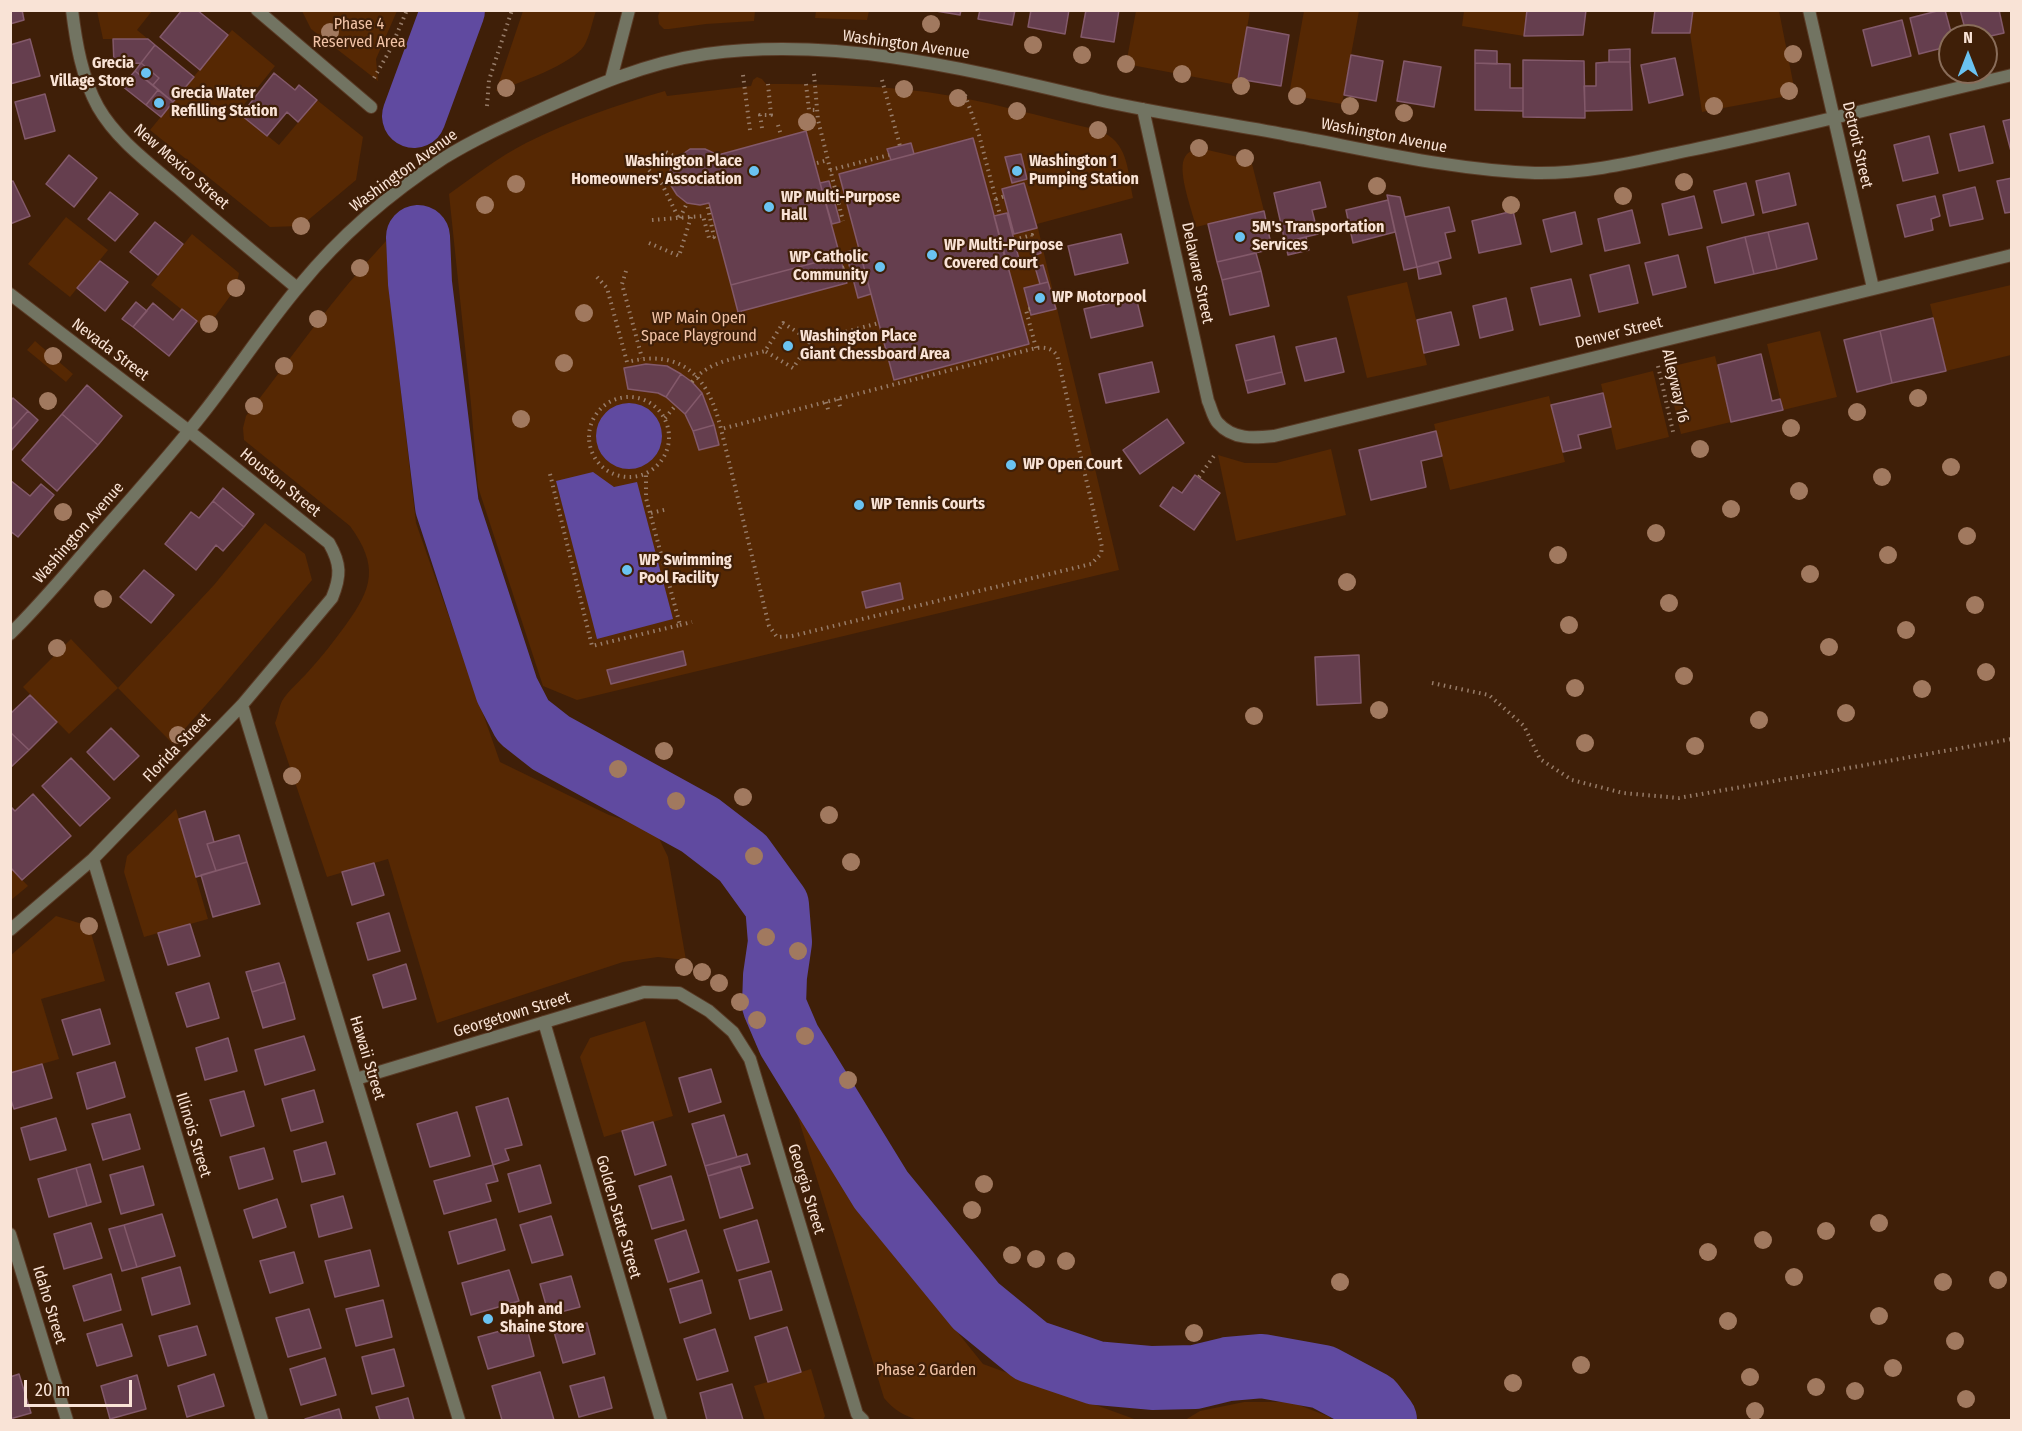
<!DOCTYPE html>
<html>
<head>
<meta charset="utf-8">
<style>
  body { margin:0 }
  #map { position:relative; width:2022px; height:1431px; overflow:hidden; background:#3f1f08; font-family:"Fira Sans Condensed",sans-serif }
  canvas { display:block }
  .frame { position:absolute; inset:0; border:12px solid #f9e3d6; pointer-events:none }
  .north { position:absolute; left:1938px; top:24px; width:60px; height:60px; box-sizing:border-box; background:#3f1f08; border:2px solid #896d5a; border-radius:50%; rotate:0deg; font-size:16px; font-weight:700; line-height:24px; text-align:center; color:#f9e3d6 }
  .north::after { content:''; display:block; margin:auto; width:21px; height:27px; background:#6ac3f1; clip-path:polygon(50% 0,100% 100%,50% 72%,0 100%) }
  .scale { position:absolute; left:24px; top:1380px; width:108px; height:27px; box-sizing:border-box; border:3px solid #f9e3d6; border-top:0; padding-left:8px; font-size:18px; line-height:21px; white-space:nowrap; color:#f9e3d6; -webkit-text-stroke:4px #3f1f08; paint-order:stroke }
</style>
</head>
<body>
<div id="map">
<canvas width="2022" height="1431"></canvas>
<div class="frame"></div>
<div class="north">N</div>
<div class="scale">20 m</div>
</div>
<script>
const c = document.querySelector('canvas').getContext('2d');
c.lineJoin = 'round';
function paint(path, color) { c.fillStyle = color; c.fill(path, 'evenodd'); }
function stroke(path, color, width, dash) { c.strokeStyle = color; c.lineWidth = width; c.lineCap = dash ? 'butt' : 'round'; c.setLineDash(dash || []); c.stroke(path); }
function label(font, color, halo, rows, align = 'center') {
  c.font = font + ' "Fira Sans Condensed",sans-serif'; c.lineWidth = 4.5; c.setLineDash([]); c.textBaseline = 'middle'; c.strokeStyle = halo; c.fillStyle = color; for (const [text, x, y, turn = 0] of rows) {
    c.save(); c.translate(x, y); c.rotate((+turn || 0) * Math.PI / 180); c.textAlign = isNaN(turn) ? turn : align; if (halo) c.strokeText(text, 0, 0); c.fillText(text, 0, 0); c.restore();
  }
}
const green = new Path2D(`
  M97 11H152L137 30 148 39H103Z
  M302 11H397L376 59 378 81 311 29Z
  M523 11H596C592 22 590 36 584 46 574 63 515 85 496 91Z
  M660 11V10L755 11 754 21 706 24 669 29H664L659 24 658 16Z
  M816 11V10L869 11 867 20 815 18Z
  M1136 11H1250L1237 85 1126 64Z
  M1304 11H1359L1342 104 1289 95Z
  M1464 11H1527L1524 36 1462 26Z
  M1693 11H1779L1793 82 1789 91 1782 97 1702 112 1690 33Z
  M232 30 275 66 238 112 279 145 317 100 363 137 356 180 301 226 270 227 150 130Z
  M757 77 762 79 766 84C820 84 873 85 927 92 985 100 1041 117 1098 130 1129 142 1127 169 1133 198L1037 224 1119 570 577 700 543 686 478 487 471 404 449 194C474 176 499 157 526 143 570 121 617 105 665 91L667 96 751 86 753 80Z
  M1199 148 1251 160 1264 211 1196 227C1192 210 1178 174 1184 159 1187 152 1192 150 1199 148Z
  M66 217 108 250 70 297 28 264Z
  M192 234 239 273 236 288 206 329 151 285Z
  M386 241 389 288 416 523 500 762 609 815 655 830 668 857 686 960 658 957 623 962 437 1023 388 859 327 877 275 723C278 716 279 707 282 701 288 691 300 681 307 673 321 658 333 642 345 626 373 588 379 566 350 526L244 440 243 428 246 416C292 357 334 296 386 241Z
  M1407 282 1427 365 1367 378 1347 296Z
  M2011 285V355L1946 371 1930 304Z
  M1820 331 1837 397 1783 410 1767 344Z
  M35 341 73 374 66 382 27 350Z
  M1715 356 1731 422 1681 434 1665 368Z
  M1653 371 1669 437 1616 450 1601 384Z
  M1549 396 1565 462 1450 490 1434 424Z
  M1331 449 1346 515 1236 541 1218 455 1245 463H1276Z
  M265 523 305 554 312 580 222 687 172 743 118 688 69 734 23 687 71 639 118 688 214 585Z
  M176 809 208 919 144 937 124 872 127 856Z
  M10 867 28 886 11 900H10Z
  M56 916 89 926 105 981 41 999 59 1059 11 1073 10 956Z
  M645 1021 673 1116 604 1137 580 1057 590 1038Z
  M772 1032 874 1228 983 1364 1137 1420H919C904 1416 894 1410 884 1398Z
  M811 1369 825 1416 823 1420H765L754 1386Z
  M1244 1402H1291L1330 1417 1329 1420H1185L1200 1411Z`);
const water = new Path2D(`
  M596 436a33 33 0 1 1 66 0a33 33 0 1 1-66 0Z
  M593 472 614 487 637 482 673 619 597 639 556 481Z`);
const river = new Path2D(`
  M414 116 453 10
  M418 237 420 283 447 506 507 690 523 721 551 743 700 825 743 858 777 905 780 942 775 976 774 1005 789 1040 881 1190 976 1306 1031 1351 1096 1373 1152 1378 1195 1377 1228 1369 1262 1366 1323 1377 1372 1403 1385 1420`);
const building = new Path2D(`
  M10 10H22L24 20 10 24Z
  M182 10H197L228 35 200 70 160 37Z
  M930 10H961L960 15Z
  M980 10H1015L1012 25 978 19Z
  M1031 10H1069L1065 34 1028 27Z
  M1086 10H1119L1114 42 1081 37Z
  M1527 10H1586L1583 35 1524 36Z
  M1655 10H1693L1690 33H1652Z
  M1941 10H1945L1952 36H1950V46L1919 54 1910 18Z
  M1960 10H1999L2004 33 1986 37V36H1967Z
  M1902 20 1911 56 1872 66 1863 30Z
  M1247 27 1289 35 1281 86 1238 79Z
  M30 39 40 76 10 84V45Z
  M113 39H148L155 45 141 63 114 64Z
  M155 45 194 77 173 102 153 85 159 78 141 63Z
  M1630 49V62H1609V50Z
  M1475 50 1497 51V64L1475 63Z
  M1351 55 1383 61 1376 101 1344 95Z
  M1675 58 1683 95 1649 103 1641 65Z
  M1523 60 1584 61 1585 118 1523 117Z
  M1404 61 1441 67 1434 107 1397 101Z
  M1609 62H1630L1632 110 1585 111 1584 86H1596V63Z
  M141 63 159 78 153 85 135 71Z
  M1475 63 1510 64V88H1523V111L1475 110Z
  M135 71 158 90 146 105 122 86Z
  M274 73 295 90 299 85 317 100 298 122 287 112 267 136 241 115Z
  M158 90 173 102 161 117 146 105Z
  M45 94 55 131 25 139 15 102Z
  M2012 119V155L2003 121Z
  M1984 126 1993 163 1959 171 1950 134Z
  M806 131 840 256 731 285 709 203 700 205 687 203 677 195 670 184V170L673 164 677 158 690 149H705L718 155Z
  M1929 136 1938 173 1903 181 1894 145Z
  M973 138 1029 344 894 380 839 174Z
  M911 143 914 154 891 160 887 149Z
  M1021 154 1027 179 1012 183 1005 157Z
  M69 155 97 178 74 207 46 184Z
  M1789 173 1796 205 1763 213 1756 181Z
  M2012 178V212L2005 213 1997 181Z
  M13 181 30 216 10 224V182Z
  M829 181 840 222 832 224 820 183Z
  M1320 182 1326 207 1312 210 1318 234 1285 242 1274 193Z
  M1024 183 1037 228 1014 234 1002 189Z
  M1746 183 1754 215 1722 223 1714 191Z
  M1975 187 1983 219 1950 226 1943 195Z
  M110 192 138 214 115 241 88 219Z
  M1387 195 1400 197 1417 267 1404 270Z
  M1694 196 1702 228 1669 235 1662 204Z
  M1935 196 1940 216 1931 219 1933 230 1905 237 1897 205Z
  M1388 200 1395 232 1353 243 1346 210Z
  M1449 207 1455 231 1445 233 1451 258 1417 267 1405 217Z
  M1632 210 1640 243 1605 251 1598 219Z
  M1264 211 1272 249 1217 262 1208 224Z
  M1513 211 1521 244 1479 253 1472 221Z
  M1575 212 1582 244 1551 252 1543 220Z
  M1007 213 1019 259 1006 262 994 216Z
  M155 222 183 244 158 275 130 252Z
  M1808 223 1817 259 1777 269 1768 232Z
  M1768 232 1777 269 1754 274 1745 237Z
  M1121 234 1128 263 1075 275 1068 246Z
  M1306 237 1309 250 1288 255 1285 242Z
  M1745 237 1754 274 1715 283 1707 247Z
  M1038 240 1041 253 1033 256 1030 243Z
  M859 249 871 294 858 298 846 252Z
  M1256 253 1261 271 1222 280 1217 262Z
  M1678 255 1686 287 1653 295 1645 263Z
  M840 256 847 283 738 312 731 285Z
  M100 261 128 282 105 311 77 288Z
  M1438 262 1441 274 1419 279 1417 267Z
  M1043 265 1048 282 1040 284 1035 267Z
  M1629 265 1638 303 1599 312 1590 275Z
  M1261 271 1269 306 1230 315 1222 280Z
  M1571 279 1580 316 1540 325 1531 288Z
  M1048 282 1056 309 1031 315 1024 288Z
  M1136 297 1143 326 1091 338 1084 309Z
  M1506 298 1513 330 1480 338 1473 306Z
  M136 302 147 311 133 327 122 319Z
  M153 303 173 320 182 309 197 321 169 356 133 327Z
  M1451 312 1459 345 1424 353 1417 320Z
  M1933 318 1946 371 1892 383 1880 331Z
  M1880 331 1892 383 1857 392 1844 340Z
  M1274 336 1282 372 1245 381 1236 345Z
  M1336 338 1344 372 1305 381 1296 347Z
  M1761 354 1772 401 1780 399 1783 410 1731 422 1718 365Z
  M1152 362 1159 392 1106 403 1099 374Z
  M646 364 667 366 681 374 666 397 658 393 628 389 624 368Z
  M1282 372 1285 384 1248 393 1245 381Z
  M681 374 692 382 702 393 685 414 666 397Z
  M87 385 122 416 98 445 62 414Z
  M702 393 714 425 693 431 685 414Z
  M1603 393 1611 427 1578 435 1581 448 1563 452 1551 405Z
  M13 398 28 411 10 431V401Z
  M28 411 38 420 11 451 10 431Z
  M62 414 98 445 57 491 22 460Z
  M1167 419 1184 443 1140 474 1123 450Z
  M714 425 719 445 699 450 693 431Z
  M1436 431 1442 456 1421 461 1426 487 1371 500 1359 450Z
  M1195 475 1220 493 1194 530 1160 506 1173 487 1182 493Z
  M10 480 30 496 41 484 54 495 18 537 10 531Z
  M223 488 254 514 244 527 213 501Z
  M213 501 244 527 223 551 216 545 196 570 165 544 191 512 199 518Z
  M144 570 174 595 151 623 120 597Z
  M900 583 903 599 866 608 862 592Z
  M683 651 686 665 611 684 607 670Z
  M1359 655 1361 703 1317 705 1315 657Z
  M30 695 57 722 29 750 10 732V714Z
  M111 728 139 756 114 780 87 752Z
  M10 732 29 750 10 768Z
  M71 758 110 798 80 826 42 786Z
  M33 794 71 836 22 880 10 867V806L15 811Z
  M205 811 214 842 207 844 216 871 196 877 179 819Z
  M239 835 247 862 216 871 207 844Z
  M247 862 260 904 213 917 201 875Z
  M374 863 384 895 352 905 342 872Z
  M389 913 400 951 368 960 357 923Z
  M190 924 200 956 168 965 158 933Z
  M279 963 285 982 252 992 246 972Z
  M406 964 416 999 383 1008 373 975Z
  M285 982 295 1019 263 1028 252 992Z
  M209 983 219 1018 187 1027 176 993Z
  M100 1009 110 1044 73 1055 62 1020Z
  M304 1036 315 1070 265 1085 255 1050Z
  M228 1038 237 1071 205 1080 196 1048Z
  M115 1062 125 1097 87 1109 77 1073Z
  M42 1064 52 1098 14 1109 10 1097V1073Z
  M711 1069 721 1102 689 1112 679 1078Z
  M314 1090 323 1122 291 1131 282 1099Z
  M244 1091 254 1126 221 1136 210 1100Z
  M508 1098 522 1145 505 1149 509 1160 493 1165 476 1107Z
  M457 1112 470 1156 430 1167 417 1124Z
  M130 1114 140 1149 103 1160 92 1124Z
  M724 1115 737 1157 705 1166 692 1124Z
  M56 1118 66 1150 30 1160 21 1128Z
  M653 1122 666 1165 635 1175 622 1131Z
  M326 1142 335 1174 302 1182 294 1151Z
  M264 1148 273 1179 239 1189 230 1157Z
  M747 1154 750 1164 708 1176 705 1166Z
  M90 1164 101 1202 87 1206 76 1168Z
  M493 1165 498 1181 486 1184 491 1201 444 1214 434 1181Z
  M540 1165 551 1203 519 1212 508 1174Z
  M143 1166 154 1205 121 1214 110 1175Z
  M740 1166 753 1208 720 1218 708 1176Z
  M76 1168 87 1206 49 1217 38 1179Z
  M671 1176 684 1220 652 1229 639 1186Z
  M343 1196 352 1228 319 1237 311 1205Z
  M277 1199 286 1227 253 1238 244 1210Z
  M162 1214 175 1256 137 1267 124 1225Z
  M551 1216 563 1255 532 1263 520 1225Z
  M496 1219 505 1250 458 1264 449 1232Z
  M757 1220 769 1262 737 1271 724 1230Z
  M91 1223 102 1258 64 1269 54 1234Z
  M124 1225 137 1267 122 1271 109 1229Z
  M686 1230 699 1272 668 1282 655 1240Z
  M370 1250 379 1286 335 1297 325 1261Z
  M294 1252 303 1283 270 1293 260 1261Z
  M180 1267 190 1304 152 1315 142 1278Z
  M509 1270 519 1301 471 1315 462 1283Z
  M771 1271 782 1310 750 1319 739 1280Z
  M111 1274 121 1310 84 1321 73 1286Z
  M571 1276 580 1307 549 1315 540 1284Z
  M702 1280 711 1313 680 1323 670 1289Z
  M383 1300 392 1337 356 1346 346 1309Z
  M309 1309 321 1348 288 1357 276 1318Z
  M587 1323 595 1354 563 1363 554 1332Z
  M122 1324 132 1356 97 1366 87 1334Z
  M526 1324 534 1356 488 1369 478 1337Z
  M197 1326 206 1355 168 1366 159 1336Z
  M787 1327 801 1372 768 1382 755 1337Z
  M715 1329 728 1371 697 1380 684 1339Z
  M394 1349 404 1386 372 1394 362 1357Z
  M325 1358 336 1395 301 1405 290 1369Z
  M540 1372 554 1420H502L492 1386Z
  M19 1374 31 1413 10 1419V1377Z
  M214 1374 224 1406 187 1417 178 1386Z
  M137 1375 146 1409 110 1419 101 1386Z
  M604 1377 612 1408 579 1417 570 1386Z
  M732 1384 743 1420H707L700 1393Z
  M408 1398 414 1420H380L376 1407Z
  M339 1409 342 1420H306L305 1419Z`);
const path = new Path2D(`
  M814 74 818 120 843 221
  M743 75 750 130
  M374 78 390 50 407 10
  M882 80 900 146
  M806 84 809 110H817
  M965 95 978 131 1000 215
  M487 106 489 80 512 10
  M778 125 781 135
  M762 128 760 115H771L768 84
  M666 152 677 158
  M817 163 828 160
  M649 170 662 184 679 219
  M830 170 889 155
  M996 199 1005 196
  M680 218 687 203
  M652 220 703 216 709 238 714 237 707 204
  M1014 240 1032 235 1034 241
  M649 243 679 256 691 217
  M843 268 849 266
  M626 271 622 284 642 358
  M597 277 607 288 627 362C683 348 709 378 721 429L769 626 777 637 792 636 1091 564 1101 554 1102 547 1057 355C1051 348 1045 347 1036 348L721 429
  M1030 309 1026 310 1036 348
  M811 341 879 323
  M1658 366 1674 436
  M692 382C709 360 740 358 765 351L783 323 811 341 793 368 765 351
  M589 437a40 40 0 1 1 80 0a40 40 0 1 1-80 0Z
  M838 399 841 410
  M826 402 829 413
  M665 418 676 405
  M550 474 592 646 680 625 646 498V474
  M1199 477 1216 453
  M651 513 668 509
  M680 625 692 622
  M1432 683 1489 695 1524 726 1540 759 1572 780 1623 793 1679 798 2012 739`);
const street = new Path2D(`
  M72 10C76 43 82 78 98 107 117 140 149 163 178 188 217 222 257 255 297 288
  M257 10 371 107
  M1809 10 1873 288
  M611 79 629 10
  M1143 109 1208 401C1211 407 1213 418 1218 423 1233 440 1254 438 1274 436L2012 255
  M10 294 189 431 329 543C341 564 341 576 332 598L242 705 93 859 10 930
  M10 634C43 602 71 567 101 533 136 493 172 453 204 412 237 370 266 325 300 285 341 235 390 193 444 158 473 140 504 126 535 112 591 87 645 63 706 54 839 36 970 70 1098 100 1161 114 1225 123 1288 135 1370 150 1451 170 1535 173 1588 174 1639 161 1691 150 1799 128 1905 100 2012 75
  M242 705 459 1420
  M93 859 262 1420
  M544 1022 661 1420
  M356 1079 644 992 679 993 709 1011 733 1032 750 1059 857 1414 863 1420
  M10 1234 67 1420`);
const trees = [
  [931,24],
  [330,32],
  [1033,45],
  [1793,54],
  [1082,55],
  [1126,64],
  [1182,74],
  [1241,86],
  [506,88],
  [904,89],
  [1789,91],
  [1297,96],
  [958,98],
  [1350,106],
  [1714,106],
  [1017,111],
  [1404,113],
  [807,122],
  [1098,130],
  [1199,148],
  [1245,158],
  [1684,182],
  [516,184],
  [1377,186],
  [1623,196],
  [485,205],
  [1511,205],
  [301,226],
  [360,268],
  [236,288],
  [584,313],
  [318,319],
  [209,324],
  [53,356],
  [564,363],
  [284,366],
  [1918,398],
  [48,401],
  [254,406],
  [1857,412],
  [521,419],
  [1791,428],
  [1700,449],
  [1951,467],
  [1882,477],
  [1799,491],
  [1731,509],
  [63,512],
  [1656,533],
  [1967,536],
  [1558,555],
  [1888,555],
  [1810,574],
  [1347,582],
  [103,599],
  [1669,603],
  [1975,605],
  [1569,625],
  [1906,630],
  [1829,647],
  [57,648],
  [1986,672],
  [1684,676],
  [1575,688],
  [1922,689],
  [1379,710],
  [1846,713],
  [1254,716],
  [1759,720],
  [178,735],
  [1585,743],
  [1695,746],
  [664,751],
  [618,769],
  [292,776],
  [743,797],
  [676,801],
  [829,815],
  [754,856],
  [851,862],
  [89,926],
  [766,937],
  [798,951],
  [684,967],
  [702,972],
  [719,983],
  [740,1002],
  [757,1020],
  [805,1036],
  [848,1080],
  [984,1184],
  [972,1210],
  [1879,1223],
  [1826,1231],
  [1763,1240],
  [1708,1252],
  [1012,1255],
  [1036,1259],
  [1066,1261],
  [1794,1277],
  [1998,1280],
  [1340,1282],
  [1943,1282],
  [1879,1316],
  [1728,1321],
  [1194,1333],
  [1955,1341],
  [1581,1365],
  [1893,1368],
  [1750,1377],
  [1513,1383],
  [1816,1387],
  [1855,1391],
  [1966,1399],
  [1755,1411]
];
const markers = [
  [146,73,6,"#6ac3f1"],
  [159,103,6,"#6ac3f1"],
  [754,171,6,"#6ac3f1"],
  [1017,171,6,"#6ac3f1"],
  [769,207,6,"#6ac3f1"],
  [1240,237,6,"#6ac3f1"],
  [932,255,6,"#6ac3f1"],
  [880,267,6,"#6ac3f1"],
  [1040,298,6,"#6ac3f1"],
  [788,346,6,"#6ac3f1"],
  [1011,465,6,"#6ac3f1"],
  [859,505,6,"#6ac3f1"],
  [627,570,6,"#6ac3f1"],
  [488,1319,6,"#6ac3f1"]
];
const parkNames = [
  ["Phase 4",359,25],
  ["Reserved Area",359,43],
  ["WP Main Open",699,319],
  ["Space Playground",699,337],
  ["Phase 2 Garden",926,1371]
];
const streetNames = [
  ["Washington Avenue",906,45,8],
  ["Washington Avenue",1384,136,11],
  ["Detroit Street",1857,145,77],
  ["New Mexico Street",181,167,41],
  ["Washington Avenue",404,171,-36],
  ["Delaware Street",1197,273,78],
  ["Denver Street",1619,333,-14],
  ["Nevada Street",110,350,37],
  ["Alleyway 16",1675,386,77],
  ["Houston Street",280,483,39],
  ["Washington Avenue",79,533,-49],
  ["Florida Street",177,748,-46],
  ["Georgetown Street",512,1015,-17],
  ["Hawaii Street",367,1058,73],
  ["Illinois Street",193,1135,73],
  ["Georgia Street",806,1189,73],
  ["Golden State Street",618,1217,74],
  ["Idaho Street",49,1305,73]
];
const poiNames = [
  ["Grecia",134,64,"right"],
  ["Village Store",134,82,"right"],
  ["Grecia Water",171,94],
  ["Refilling Station",171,112],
  ["Washington Place",742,162,"right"],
  ["Homeowners' Association",742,180,"right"],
  ["Washington 1",1029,162],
  ["Pumping Station",1029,180],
  ["WP Multi-Purpose",781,198],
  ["Hall",781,216],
  ["5M's Transportation",1252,228],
  ["Services",1252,246],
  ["WP Multi-Purpose",944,246],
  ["Covered Court",944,264],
  ["WP Catholic",868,258,"right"],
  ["Community",868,276,"right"],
  ["WP Motorpool",1052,298],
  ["Washington Place",800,337],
  ["Giant Chessboard Area",800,355],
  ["WP Open Court",1023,465],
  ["WP Tennis Courts",871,505],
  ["WP Swimming",639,561],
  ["Pool Facility",639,579],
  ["Daph and",500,1310],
  ["Shaine Store",500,1328]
];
paint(green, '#562803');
paint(water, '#604aa0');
stroke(river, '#604aa0', 64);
paint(building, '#653e4e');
stroke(building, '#83596a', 1.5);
stroke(street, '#593a25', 14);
stroke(path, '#977c69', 4, [1.5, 4.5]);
stroke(street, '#727462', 12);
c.fillStyle = '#a1795f';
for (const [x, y] of trees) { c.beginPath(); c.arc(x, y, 9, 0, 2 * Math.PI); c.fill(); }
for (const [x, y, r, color] of markers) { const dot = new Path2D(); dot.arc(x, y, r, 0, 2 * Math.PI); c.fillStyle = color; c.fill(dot); stroke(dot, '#3f1f08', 2); }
label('16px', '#f1c3a7', '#3f1f08', parkNames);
label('16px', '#f9e3d6', '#3f1f08', streetNames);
label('bold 16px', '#f9e3d6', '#3f1f08', poiNames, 'left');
</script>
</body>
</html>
